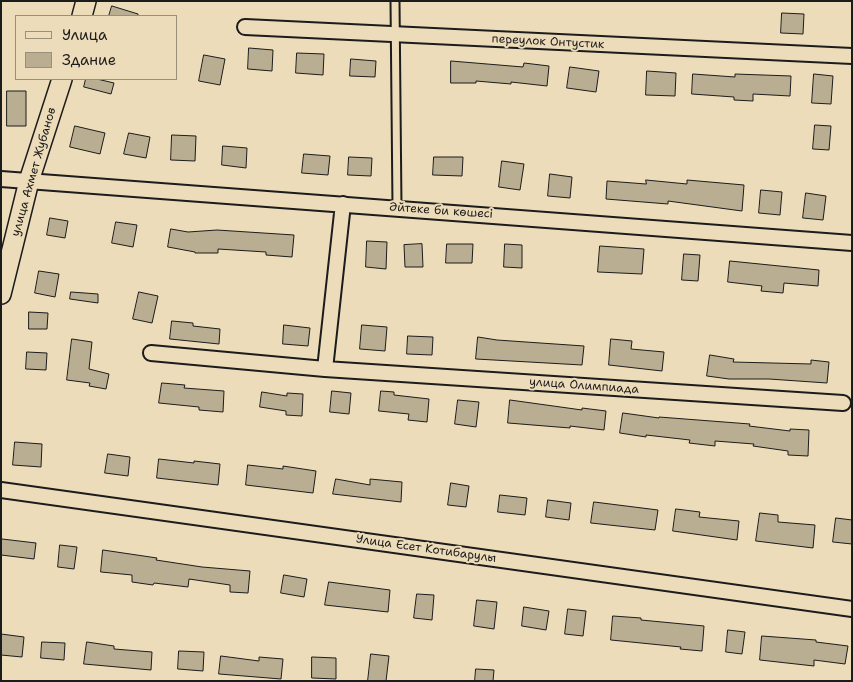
<!DOCTYPE html>
<html>
<head>
<meta charset="utf-8">
<style>
  body { margin:0 }
  #map { position:relative; width:853px; height:682px; overflow:hidden; background:#eddcb9; font-family:"Shantell Sans",sans-serif }
  canvas { display:block }
  .frame { position:absolute; inset:0; border:2px solid #1c1c1c; pointer-events:none }
  .legend { position:absolute; left:15px; top:15px; width:162px; height:65px; box-sizing:border-box; background:#eddcb9; border:1px solid #998f7a; margin:0; padding:6px 9px; list-style:none; font-size:15px; color:#1c1c1c }
  .legend li { display:flex; align-items:center; gap:10px; height:25px }
  .legend b { width:25px; border:1px solid #998f7a }
</style>
</head>
<body>
<div id="map">
<canvas width="853" height="682"></canvas>
<div class="frame"></div>
<ul class="legend">
<li><b style="height:6px;background:#eddcb9"></b>Улица</li>
<li><b style="height:14px;background:#b9ad92"></b>Здание</li>
</ul>
</div>
<script>
const c = document.querySelector('canvas').getContext('2d');
c.lineJoin = 'round';
function paint(path, color) { c.fillStyle = color; c.fill(path, 'evenodd'); }
function stroke(path, color, width, dash) { c.strokeStyle = color; c.lineWidth = width; c.lineCap = dash ? 'butt' : 'round'; c.setLineDash(dash || []); c.stroke(path); }
function label(font, color, halo, rows, align = 'center') {
  c.font = font + ' "Shantell Sans",sans-serif'; c.lineWidth = 4; c.setLineDash([]); c.textBaseline = 'middle'; c.strokeStyle = halo; c.fillStyle = color; for (const [text, x, y, turn = 0] of rows) {
    c.save(); c.translate(x, y); c.rotate((+turn || 0) * Math.PI / 180); c.textAlign = isNaN(turn) ? turn : align; if (halo) c.strokeText(text, 0, 0); c.fillText(text, 0, 0); c.restore();
  }
}
const building = new Path2D(`
  M112 6 138 14V16H109Z
  M782 13 804 14 803 34 781 33Z
  M249 48 273 50 272 71 248 69Z
  M297 53 324 54 323 75 296 73Z
  M204 55 225 59 220 85 199 81Z
  M351 59 376 61 375 77 350 76Z
  M451 61 523 67 524 63 549 66 547 86 511 82V84L476 81V83H451Z
  M570 67 599 71 596 92 567 88Z
  M647 71 676 73 675 96 646 95Z
  M693 74 735 77V74L791 76 790 96 753 94V101L734 100V97L692 94Z
  M814 74 833 76 831 104 812 103Z
  M86 79H97L114 83 111 94 84 87Z
  M7 91H26V126H7Z
  M815 125 831 126 829 150 813 149Z
  M75 126 105 133 100 154 70 147Z
  M129 133 150 137 146 158 124 154Z
  M172 135 196 136 195 161 171 160Z
  M223 146 247 148 246 168 222 165Z
  M304 154 330 156 328 175 302 173Z
  M349 157 372 158 371 176 348 175Z
  M434 157H463L462 176 433 175Z
  M502 161 524 164 520 190 499 187Z
  M550 174 572 177 570 198 548 196Z
  M646 180 687 184V180L744 185 742 211 668 201V204L606 199 607 181 646 184Z
  M761 190 782 192 780 215 759 213Z
  M806 193 826 196 823 220 803 218Z
  M50 218 68 221 65 238 47 235Z
  M116 222 137 225 133 247 112 243Z
  M171 229 188 232 217 230 294 235 292 257 266 255V252L218 249V253H195V252L168 247Z
  M367 241 387 242 386 269 366 267Z
  M422 244 423 267H405L404 245Z
  M447 244H473L472 263H446Z
  M505 244 522 245V268L504 267Z
  M600 246 644 249 642 274 598 272Z
  M684 254 700 255 698 281 682 280Z
  M730 261 819 270 818 286 784 283 783 293 761 291 762 286 728 282Z
  M39 271 59 274 55 297 35 293Z
  M71 292 98 294V303L70 299Z
  M139 292 158 296 152 323 133 319Z
  M29 312 48 313 47 329H29Z
  M172 321 193 323V326L220 329 219 344 170 339Z
  M284 325 310 328 308 346 283 344Z
  M362 325 387 327 385 351 360 349Z
  M408 336 433 337 432 355 407 354Z
  M478 337 497 340 584 346 582 365 476 359Z
  M72 339 92 342 89 369 109 374 106 389 89 386 90 383 67 380Z
  M611 339 632 341 631 349 664 352 662 371 609 365Z
  M27 352 47 353 46 370 26 369Z
  M710 355 734 359 733 362 811 364V360L829 362 827 383 769 379H729L707 376Z
  M162 383 185 385 184 388 224 391 223 412 199 410V407L159 403Z
  M332 391 351 393 349 414 330 412Z
  M381 391 394 392V395L429 399 427 422 408 420 409 414 379 411Z
  M262 392 287 396V393L303 394 302 416 286 415V411L260 407Z
  M458 400 479 402 476 427 455 424Z
  M510 400 582 410V408L606 411 604 430 570 426V428L508 423Z
  M623 413 659 418V417L750 424 749 426 790 431V429L809 430 808 456 788 455V451L753 446 754 444 715 441V446L689 443 690 440 646 435V437L620 433Z
  M15 442 42 444 41 467 13 465Z
  M108 454 130 457 128 476 105 473Z
  M159 459 194 463V461L220 464 218 485 157 478Z
  M248 465 283 469V466L316 471 313 493 246 485Z
  M336 479 370 485V479L402 482 401 502 333 494Z
  M451 483 469 486 466 507 448 505Z
  M500 495 527 498 525 515 498 512Z
  M548 500 571 503 569 520 546 517Z
  M594 502 658 510 655 530 591 523Z
  M676 509 700 512 699 517 739 521 737 540 673 531Z
  M760 513 778 515V522L815 525 813 548 756 541Z
  M836 518 852 520V544L833 542Z
  M2 539 36 543 34 559 1 555Z
  M60 545 77 547 74 569 58 567Z
  M103 550 157 558 156 560 202 567 250 571 248 593 230 592V585L189 579 188 587 154 583 153 585 132 582V575L101 572Z
  M284 575 307 579 304 597 281 593Z
  M329 582 390 590 388 612 325 605Z
  M417 594 434 595 432 620 414 618Z
  M477 600 497 602 494 629 474 626Z
  M524 607 549 611 546 630 522 626Z
  M568 609 586 611 583 636 565 634Z
  M613 616 641 618V620L704 626 702 651 680 649 681 647 611 640Z
  M728 630 745 632 742 654 726 652Z
  M1 634 24 637 22 657 1 655Z
  M762 636 816 640V642L848 646 845 664 814 660V666L760 660Z
  M42 642 65 643 64 660 41 658Z
  M87 642 114 646V649L152 652 151 670 84 664Z
  M179 651 204 652 203 671 178 669Z
  M371 654 389 656 386 681H368Z
  M221 656 259 661V657L283 659 281 679 219 674Z
  M312 657 336 658V679L312 678Z
  M476 669 494 670 493 681H475Z`);
const lane = new Path2D(`
  M395 1 397 207`);
const street = new Path2D(`
  M245 27 852 56
  M1 179 852 243
  M343 204 325 369 843 403
  M151 353 325 369
  M1 490 852 609`);
const secondary = new Path2D(`
  M82 16 86 1
  M1 294 29 181 62 79`);
const streetNames = [
  ["переулок Онтустик",548,42,3],
  ["улица Ахмет Жубанов",34,172,-74],
  ["Әйтеке би көшесі",441,211,4],
  ["улица Олимпиада",584,386,4],
  ["Улица Есет Котибарулы",426,549,8]
];
paint(building, '#b9ad92');
stroke(building, '#1c1c1c', 1);
stroke(lane, '#1c1c1c', 11);
stroke(street, '#1c1c1c', 18);
stroke(secondary, '#1c1c1c', 22);
stroke(lane, '#eddcb9', 7);
stroke(street, '#eddcb9', 14);
stroke(secondary, '#eddcb9', 19);
label('12px', '#1c1c1c', '#eddcb9', streetNames);
</script>
</body>
</html>
